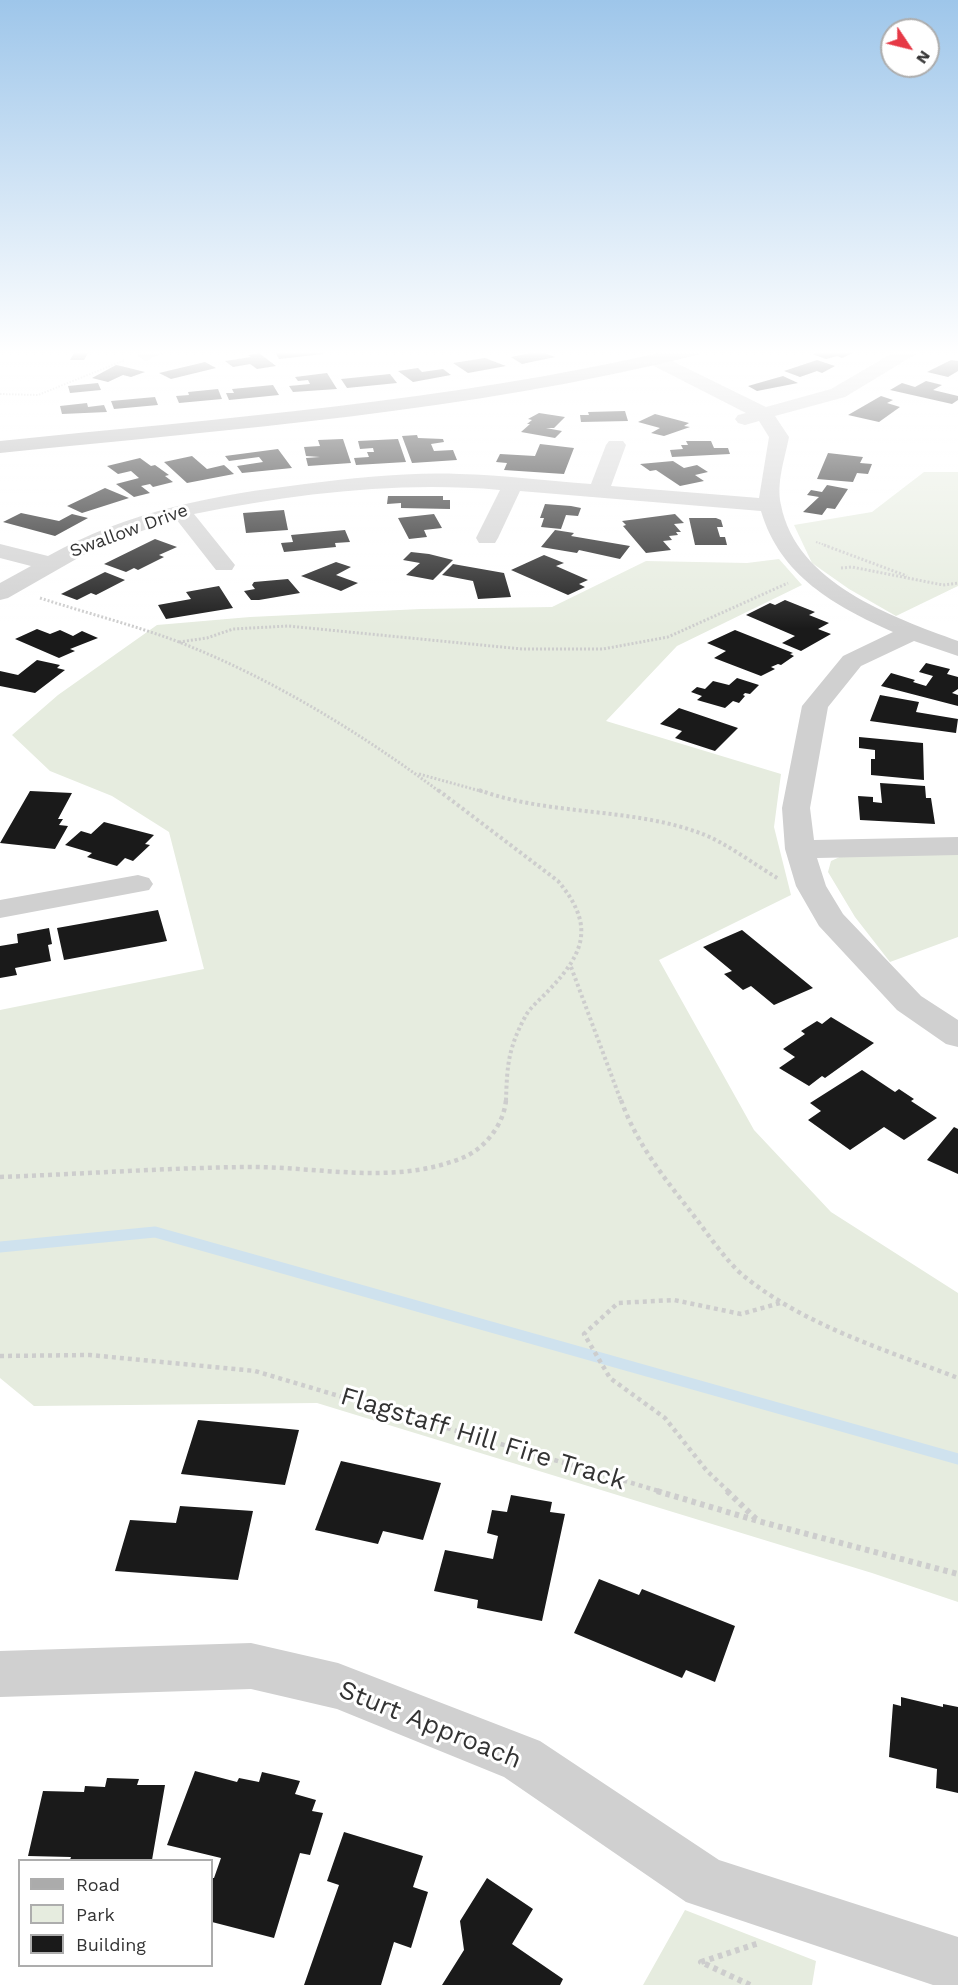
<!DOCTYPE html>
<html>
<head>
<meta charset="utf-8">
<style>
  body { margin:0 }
  #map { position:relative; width:958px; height:1985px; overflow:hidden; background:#fff; font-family:"Work Sans",sans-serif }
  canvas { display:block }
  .legend { position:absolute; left:18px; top:1859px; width:195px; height:108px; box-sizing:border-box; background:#fff; border:2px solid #adadad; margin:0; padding:8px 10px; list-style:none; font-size:18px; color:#333 }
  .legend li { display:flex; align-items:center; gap:12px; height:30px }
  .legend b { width:30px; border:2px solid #adadad }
  .north { position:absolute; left:880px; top:18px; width:60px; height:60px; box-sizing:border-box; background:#fff; border:2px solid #adadad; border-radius:50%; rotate:125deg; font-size:16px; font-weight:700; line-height:24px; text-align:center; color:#333 }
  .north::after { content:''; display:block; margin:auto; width:21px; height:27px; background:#e63946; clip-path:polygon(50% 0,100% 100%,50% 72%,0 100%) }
</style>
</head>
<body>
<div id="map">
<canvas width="958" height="1985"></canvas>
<ul class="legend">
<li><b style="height:8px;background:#ababab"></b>Road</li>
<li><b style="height:16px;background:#e6ecdf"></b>Park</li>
<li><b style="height:16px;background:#1a1a1a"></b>Building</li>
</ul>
<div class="north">N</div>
</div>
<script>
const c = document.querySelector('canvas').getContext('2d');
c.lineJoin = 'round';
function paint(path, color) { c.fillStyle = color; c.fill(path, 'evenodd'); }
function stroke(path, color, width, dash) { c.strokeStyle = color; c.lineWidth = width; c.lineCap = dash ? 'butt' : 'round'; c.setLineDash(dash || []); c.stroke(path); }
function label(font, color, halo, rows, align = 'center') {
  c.font = font + ' "Work Sans",sans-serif'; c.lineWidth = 6; c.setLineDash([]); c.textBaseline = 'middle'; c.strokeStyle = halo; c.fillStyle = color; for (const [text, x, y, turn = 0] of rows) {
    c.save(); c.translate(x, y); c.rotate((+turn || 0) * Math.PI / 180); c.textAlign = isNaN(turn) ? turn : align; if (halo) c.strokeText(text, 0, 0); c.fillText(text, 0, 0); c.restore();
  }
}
const green = new Path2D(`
  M924 472H958V586L896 616 849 589 812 563 794 525 872 512Z
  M779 559 802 585 677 646 606 721 781 774 774 827 791 895 659 960 754 1130 831 1212 958 1293V1602L872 1573 317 1403 34 1406 0 1378V1010L204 969 169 832 112 796 50 771 12 735 58 695 157 625 250 617 421 609 552 607 646 561 747 563Z
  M958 853V937L890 962 855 917 828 872 831 861 844 855Z
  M685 1910 816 1961 812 1985H643Z`);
const stream = new Path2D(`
  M0 1247 155 1232 958 1459`);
const building = new Path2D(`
  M75 351H89L84 360H70Z
  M280 351H321L323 354 279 359 275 352Z
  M540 351 555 357 522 364 511 357Z
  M821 351H855V352L842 358 837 356 826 359 812 354Z
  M259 353 276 366 257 369 250 364 233 367 225 361 251 357 248 355Z
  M485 358 506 366 468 373 453 363Z
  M817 360 835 366 822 373 817 371 800 377 784 371Z
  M951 360 958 361V371L948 377 927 372Z
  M205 362 216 368 171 379 159 373Z
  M116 365 121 366 145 372 131 377 123 375 108 382 92 378Z
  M418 368 422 372 443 369 451 375 413 382 398 371Z
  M327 373 337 389 293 392 289 386 310 384 308 380 298 381 295 377Z
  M390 374 397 383 347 388 341 379Z
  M783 376 798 383 757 391 748 386Z
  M926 381 942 385 933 390 958 396V400L952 404 890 390 902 383 915 387Z
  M98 383 101 390 70 393 68 386Z
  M273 385 279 395 229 400 226 393H234L232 389Z
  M218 389 222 399 179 403 176 396 189 395 188 392Z
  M881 396 893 400 887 403 900 407 879 422 848 415Z
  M155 397 158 405 114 409 111 401Z
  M87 403 88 407 104 405 107 412 62 414 60 406Z
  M625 411 628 421 581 422 580 415H589L588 412Z
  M539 413 565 417 554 428H546L562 431 555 438 521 432 530 424H527L532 420 528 419Z
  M655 414 689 423 684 426 690 427 664 436 651 433 660 428 638 422Z
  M417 435 418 438 443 439 444 442 431 444 434 451 453 450 457 460 412 463 402 436Z
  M343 439 351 463 308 466 306 458 320 457 306 456 304 447 320 446 318 440Z
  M398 439 406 462 356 465 354 458 369 457 367 452H374L373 448 360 449 358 441Z
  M686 441H711L714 448H728L730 454 672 457 670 450 683 449 681 445H688Z
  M540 444 574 448 564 474 504 470 507 463 496 462 500 454 535 456Z
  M278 449 292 468 242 473 237 466 263 462 259 457 229 461 225 456Z
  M828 453 863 457 860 463 872 464 868 474 857 473 853 482 817 479Z
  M192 456 207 469 224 465 234 474 187 483 164 462Z
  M140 458 151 466 155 465 169 475 165 476 173 482 153 487 150 484 141 486 150 493 134 497 116 484 139 478 131 471 118 474 107 466Z
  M673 461 684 468 697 465 708 472 695 475 704 481 680 486 656 470 650 471 640 464Z
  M827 485 848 489 835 509 827 508 822 515 803 512 819 497 807 495 811 490 822 492Z
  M105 488 129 498 82 513 67 506Z
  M388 496H443V500H450V509L401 508V503L387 504Z
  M545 504 571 506 581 508 578 516 566 515 561 529 541 527 544 518H540Z
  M284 510 288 530 246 533 243 513Z
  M21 513 59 521 72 514 88 518 55 536 3 522Z
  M434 514 442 528 424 530 427 537 409 539 398 518Z
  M675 514 684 523 674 524 681 532H676L678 535 669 536 672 540 663 541 671 550 646 553 623 526 626 525 622 521Z
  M689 518H716L721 520 723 527H717L720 537H725L727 545H695Z
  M345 530 350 542 335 543 336 547 284 552 281 543 293 542 291 535Z
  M555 530 574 533 571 536 630 546 620 559 579 550 577 553 541 547Z
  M155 539 177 547 159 555 164 557 138 570 134 568 126 572 104 564Z
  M411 552 429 554 453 560 433 580 406 575 420 563 403 560Z
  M544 555 564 563 556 566 588 580 579 584 585 587 568 595 511 570Z
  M336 562 351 567 336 575 358 583 341 591 301 576Z
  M453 564 504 573 511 597 478 599 473 581 442 575Z
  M105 572 125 580 96 595 91 593 77 600 61 594Z
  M288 579 300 593 259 600H251L244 591 255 589 252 585 254 582Z
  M219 586 233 608 166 619 158 605 191 599 186 592Z
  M785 600 815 612 809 615 829 623 818 629 831 634 801 651 782 643 795 636 746 615 770 603 775 605Z
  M37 629 50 634 60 630 73 636 82 631 98 638 70 649 75 651 59 658 15 639Z
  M735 630 793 653 790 654 794 656 781 665 778 664 771 667 775 669 761 676 714 658 726 651 707 643Z
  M37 660 60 665 57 668 65 670 35 693 0 686V671L18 675Z
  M926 663 950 669 947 674 958 677V689L952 693 958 695V706L881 686 891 673 915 680 913 682 926 686 933 676 919 672Z
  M737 678 759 685 750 694 745 693 743 695 745 696 739 703 733 701 725 708 697 700 702 696 691 692 697 687 705 689 713 681 729 685Z
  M880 695 919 702 916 712 958 719 956 733 870 721Z
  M679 708 738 728 715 751 675 738 682 731 660 724Z
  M859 737 923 743 924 780 871 775V759H875V750L859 748Z
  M880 783 925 786 926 798H931L935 824 860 820 858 796 873 797V802L882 803Z
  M30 791 72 793 58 819H63L59 825 68 826 55 849 0 843Z
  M104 822 154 835 145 844 150 845 133 861 125 858 117 866 87 857 92 853 65 845 81 831 91 834Z
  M158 910 167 941 64 960 57 928Z
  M49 928 52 944 48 945 51 961 15 968 17 975 0 978V946L18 943 17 934Z
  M742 930 813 988 774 1005 751 986 743 990 724 974 732 971 703 947Z
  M831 1017 874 1043 825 1078 822 1076 809 1086 779 1068 795 1057 783 1049 805 1034 801 1031 817 1021 822 1024Z
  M862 1070 895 1092 899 1089 914 1099 911 1101 937 1118 904 1140 884 1127 850 1150 808 1120 821 1111 810 1103Z
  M954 1127 958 1129V1174L927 1160Z
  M198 1420 299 1430 285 1485 181 1474Z
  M341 1461 441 1483 423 1540 383 1531 378 1544 315 1530Z
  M511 1495 552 1502 550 1512 565 1514 542 1621 477 1608 478 1600 434 1591 445 1550 493 1559 498 1536 487 1533 492 1510 507 1512Z
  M180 1506 253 1511 238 1580 115 1571 130 1520 176 1523Z
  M599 1579 639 1595 642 1589 735 1626 715 1682 686 1670 682 1678 574 1633Z
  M901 1697 943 1707V1704L958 1707V1793L936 1788 937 1769 889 1757 893 1704 901 1706Z
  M195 1771 237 1782 239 1778 259 1782 262 1772 300 1781 295 1794 316 1800 312 1811 323 1813 310 1855 300 1853 274 1938 212 1922V1878H214L221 1858 167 1845Z
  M107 1778 139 1779 137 1785H165L152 1860H70L71 1857 28 1856 43 1791 84 1792 85 1786 105 1787Z
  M344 1832 423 1856 413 1887 428 1892 411 1948 394 1942 381 1985H304L339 1885 327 1881Z
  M487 1878 533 1909 512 1944 563 1979 560 1985H442L464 1950 460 1921Z`);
const pathFar4 = new Path2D(`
  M0 394 38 395 125 360
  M816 542 828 546`);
const pathFar3 = new Path2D(`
  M824 545 907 576
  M841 568 852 567 943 585 958 583
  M40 598C86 613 134 625 179 642 271 678 361 733 440 792
  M179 642 207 638 233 629 288 626 522 649H603L668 637 788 583
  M419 774 484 792`);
const pathFar2 = new Path2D(`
  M438 790 558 881C594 924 586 951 550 989 542 998 530 1007 525 1017 508 1049 507 1066 506 1101
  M479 790C550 816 629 807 700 833 725 842 755 865 779 879
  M571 967 621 1101`);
const pathFar1 = new Path2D(`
  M621 1100C635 1140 661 1174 687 1207 704 1228 725 1261 745 1277 806 1326 886 1350 958 1378
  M0 1177C82 1174 164 1168 245 1167 317 1166 393 1186 462 1158 485 1149 504 1124 506 1100
  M0 1356 90 1355 255 1371 662 1492
  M729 1492 707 1471 665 1418 610 1378 584 1334 618 1303 674 1300 741 1314 780 1303`);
const path = new Path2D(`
  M657 1491 758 1521 958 1574
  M727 1491 756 1519
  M750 1985 701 1962 759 1943`);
const minor = new Path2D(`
  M142 351H167L146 361 137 356Z
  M896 351H921L845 397 775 416 789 437C785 458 776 483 781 505 796 583 892 617 958 641V656L914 641 861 666 828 707 810 808 814 840 958 837V855L817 858 826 886 843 914 921 996 958 1020V1047L946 1044 897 1010 819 926 796 886 785 849 782 808 802 706 843 656 893 632C835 606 780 576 761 511L520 491 498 538 495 543H479L476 538 500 490C398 481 294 494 194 514L235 565 232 570H216L176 519 99 546 8 598 0 600V583L31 566 0 558V544L48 556C128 511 215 495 305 484 356 478 407 472 459 474 503 475 547 481 591 484L606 445 609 441H623L626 445 611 486 759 498 769 437 759 421 745 425 738 423 735 419 738 415 746 413 650 364 647 360 650 356H662L766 407 831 389Z
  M138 875 149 878 153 884 149 890 0 918V900Z
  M251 1643 338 1663 540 1741 719 1860 958 1937V1985H933L686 1902 504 1777 337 1709 251 1689 0 1697V1651Z`);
const major = new Path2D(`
  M667 351H700L697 355C468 412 234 429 0 453V441C223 418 448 402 667 351Z`);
const farStreetnames = [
  ["Swallow Drive",129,531,-20]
];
const nearStreetnames = [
  ["Flagstaff Hill Fire Track",483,1439,17],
  ["Sturt Approach",430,1725,22]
];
paint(green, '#e6ecdf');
stroke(stream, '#cfe2ee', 11);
paint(building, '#1a1a1a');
stroke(pathFar4, '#cdcdcd', 2, [1.5, 1.5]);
stroke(pathFar3, '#cdcdcd', 3, [2, 2]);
stroke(pathFar2, '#cdcdcd', 4, [3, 3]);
stroke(pathFar1, '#cdcdcd', 4.5, [4, 4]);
stroke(path, '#cdcdcd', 6, [4.5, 4.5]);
paint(minor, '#d0d0d0');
paint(major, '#ababab');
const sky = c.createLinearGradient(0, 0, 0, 629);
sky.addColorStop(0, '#9ec6ea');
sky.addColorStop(0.56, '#fff');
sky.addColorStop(1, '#ffffff00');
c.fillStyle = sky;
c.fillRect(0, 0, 958, 629);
label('18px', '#333', '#fff', farStreetnames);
label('26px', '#333', '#fff', nearStreetnames);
</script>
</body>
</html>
